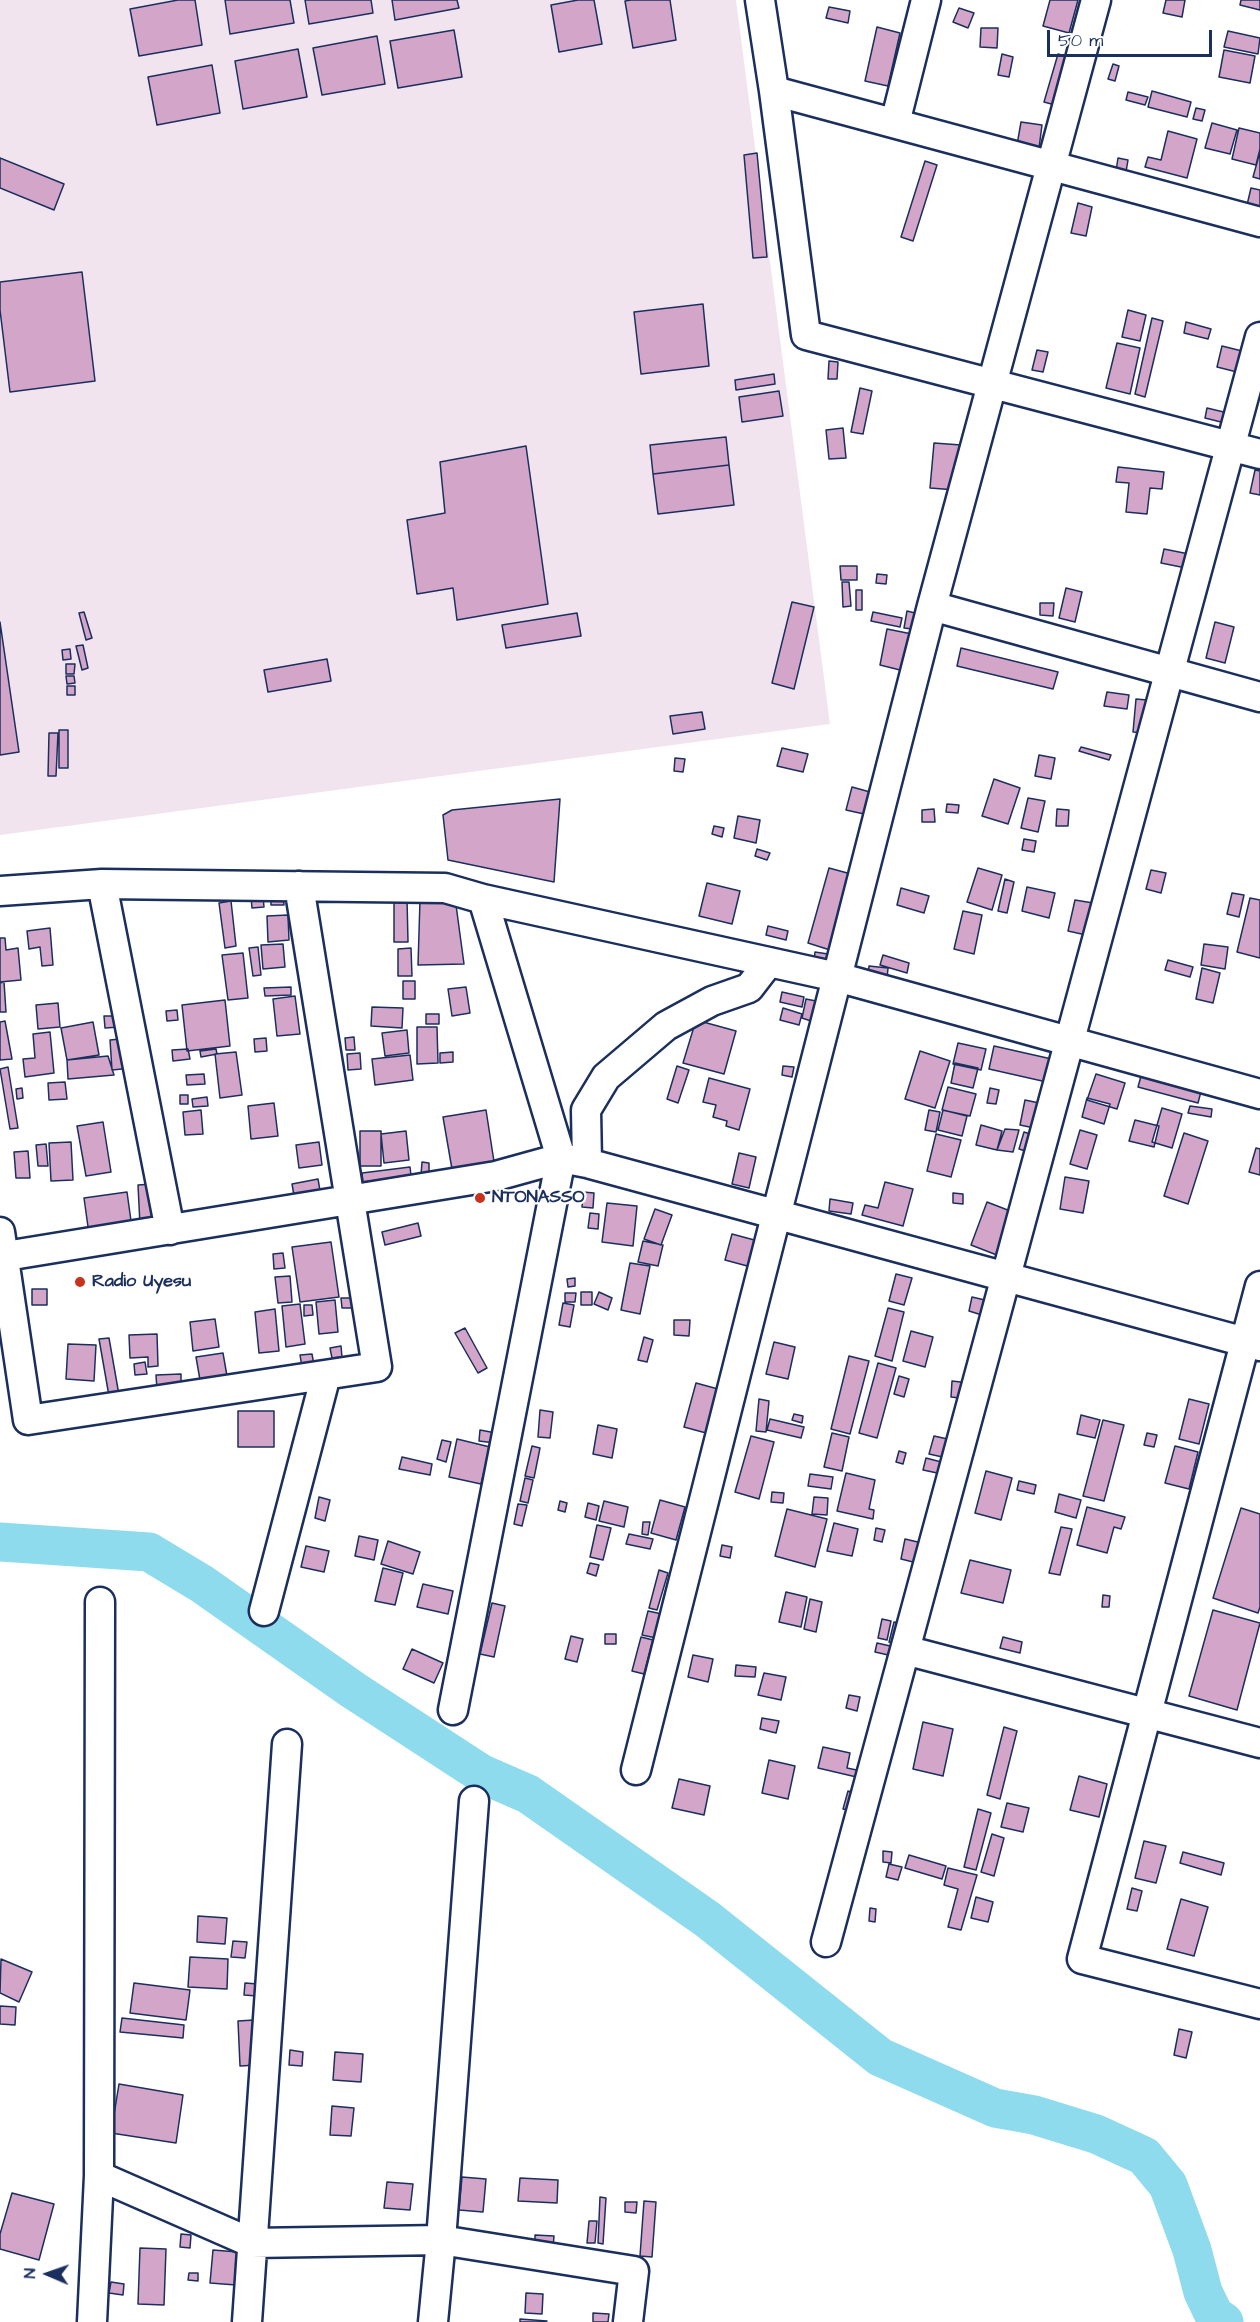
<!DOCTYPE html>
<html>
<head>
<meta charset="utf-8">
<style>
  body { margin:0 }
  #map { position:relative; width:1260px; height:2322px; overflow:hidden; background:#fff; font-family:"Architects Daughter",sans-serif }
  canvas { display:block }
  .north { position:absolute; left:18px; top:2244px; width:60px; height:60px; -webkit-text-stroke:4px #fff; paint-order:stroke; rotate:272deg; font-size:16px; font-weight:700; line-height:24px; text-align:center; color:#1b2f5e }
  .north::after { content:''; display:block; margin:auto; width:21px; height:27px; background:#1b2f5e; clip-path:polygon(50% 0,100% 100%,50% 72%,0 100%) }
  .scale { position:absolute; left:1047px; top:30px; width:165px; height:27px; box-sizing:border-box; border:3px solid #1b2f5e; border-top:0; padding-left:8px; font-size:18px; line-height:21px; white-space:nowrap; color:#1b2f5e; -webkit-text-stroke:4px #fff; paint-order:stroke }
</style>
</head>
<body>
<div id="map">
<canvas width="1260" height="2322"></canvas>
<div class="north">N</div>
<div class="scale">50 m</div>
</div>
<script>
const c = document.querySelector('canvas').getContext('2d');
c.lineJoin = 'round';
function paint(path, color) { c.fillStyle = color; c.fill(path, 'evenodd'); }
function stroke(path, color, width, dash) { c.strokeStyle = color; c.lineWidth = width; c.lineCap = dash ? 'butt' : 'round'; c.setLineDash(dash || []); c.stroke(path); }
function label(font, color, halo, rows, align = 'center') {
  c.font = font + ' "Architects Daughter",sans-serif'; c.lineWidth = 4.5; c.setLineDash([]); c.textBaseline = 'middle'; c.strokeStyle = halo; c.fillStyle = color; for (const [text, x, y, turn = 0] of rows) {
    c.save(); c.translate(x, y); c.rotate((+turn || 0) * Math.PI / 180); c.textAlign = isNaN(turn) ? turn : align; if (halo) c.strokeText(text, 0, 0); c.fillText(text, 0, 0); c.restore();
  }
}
const built = new Path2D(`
  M0 0H736L830 724 0 835Z`);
const river = new Path2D(`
  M0 1542 149 1552 202 1584 353 1690 482 1774 528 1794 707 1919 880 2057 995 2108 1034 2115 1096 2134 1144 2156 1168 2185 1192 2250 1203 2292 1214 2315 1224 2322`);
const building = new Path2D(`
  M178 0H195L202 45 139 56 130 9Z
  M225 0H290L294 23 230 34Z
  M305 0H371L373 13 309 24Z
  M392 0H457L459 8 395 20Z
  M578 0H594L602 44 559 52 551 5Z
  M631 0H670L676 40 633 48 625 1Z
  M1050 0H1078L1069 33 1043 26Z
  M1166 0H1185L1182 17 1163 13Z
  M1241 0H1260V10L1240 5Z
  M829 7 850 11 848 23 826 18Z
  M959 8 974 13 968 28 953 22Z
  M877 27 900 33 888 86 865 81Z
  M981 28H998L997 48 980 47Z
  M454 30 462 77 398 88 390 41Z
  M1228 31 1260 38 1258 54 1224 47Z
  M377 36 385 84 322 95 313 48Z
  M298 49 307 97 243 109 235 61Z
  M1224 50 1255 56 1250 83 1219 77Z
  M1002 54 1013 57 1009 77 998 75Z
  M1058 54 1069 57 1055 105 1044 102Z
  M1113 64 1119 66 1115 81 1108 79Z
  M212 65 220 113 157 125 148 77Z
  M1152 91 1191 102 1187 117 1148 107Z
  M1128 92 1148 97 1145 105 1126 100Z
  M1196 108 1205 110 1202 121 1193 119Z
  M1021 122 1042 125 1039 148 1017 145Z
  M1212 123 1237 130 1230 154 1205 148Z
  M1239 128 1260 133V149L1256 165 1232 159Z
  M1168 131 1197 139 1187 178 1145 167 1148 157 1161 160Z
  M1260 152V179L1253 177Z
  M757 153 767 257 753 258 744 155Z
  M0 158 64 184 54 210 0 188Z
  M1118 158 1128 160 1126 172 1116 171Z
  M925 161 937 165 913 241 901 237Z
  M1251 188 1260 190V208L1247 205Z
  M1078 203 1092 207 1086 236 1071 233Z
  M82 272 95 381 10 392 0 310V282Z
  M703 304 709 366 641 374 634 312Z
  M1128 310 1146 315 1140 341 1122 337Z
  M1152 318 1163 321 1145 397 1135 394Z
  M1186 322 1211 329 1208 339 1184 333Z
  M1117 343 1140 348 1130 394 1106 388Z
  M1222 346 1246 352 1241 373 1217 367Z
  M1037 350 1048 352 1043 372 1032 370Z
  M829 361 838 362 837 379H828Z
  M774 374 775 384 736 390 735 380Z
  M860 388 872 391 863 434 851 432Z
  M779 391 783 416 742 422 739 397Z
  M1207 408 1232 414 1229 424 1205 418Z
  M843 428 846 458 829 459 826 430Z
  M726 437 729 465 653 474 650 445Z
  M934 443 961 445 956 490 930 488Z
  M526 446 548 604 457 620 453 588 417 594 407 520 445 513 440 462Z
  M729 465 734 505 658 514 653 474Z
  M1118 467 1164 472 1162 489 1150 488 1147 514 1126 512 1129 483 1116 482Z
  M1255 470 1260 471V495L1250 493Z
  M1164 549 1189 554 1186 568 1161 563Z
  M840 566H857V580H841Z
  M877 574 887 575 886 584 876 583Z
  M842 582H849L851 606 843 607Z
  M1066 588 1082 592 1075 622 1059 618Z
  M856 590H862V610H856Z
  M792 602 814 607 794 689 772 683Z
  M1040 603H1054L1053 616 1040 615Z
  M907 611 915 613 912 629 904 628Z
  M84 612 92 638 86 640 79 613Z
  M873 612 902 618 900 627 871 621Z
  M577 613 581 636 506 648 502 625Z
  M0 622 19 752 0 755Z
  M1215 622 1234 627 1225 663 1206 658Z
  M887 629 912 634 904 671 880 665Z
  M83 645 88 668 82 670 76 646Z
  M961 648 1058 672 1053 689 957 666Z
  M70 649 71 659 63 660 62 650Z
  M327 659 331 681 268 692 264 670Z
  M66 664H75L74 674H66Z
  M66 676H74L75 683 67 684Z
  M67 686H75V695H67Z
  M1107 692 1129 695 1127 709 1104 706Z
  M1136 699 1147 700 1145 733 1133 732Z
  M702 712 705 729 673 734 670 716Z
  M59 730H68V768H59Z
  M49 733H58L56 776H48Z
  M1081 747 1111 755 1109 760 1079 751Z
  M782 748 808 754 803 772 777 766Z
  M1039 755 1055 758 1051 779 1035 776Z
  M675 758 685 759 683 772 674 771Z
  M994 779 1020 788 1008 824 982 816Z
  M852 787 870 792 864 814 846 810Z
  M1028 798 1045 801 1038 832 1021 828Z
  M560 799 554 882 448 860 443 815 452 810Z
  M947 804 959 805 958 813 946 812Z
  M934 809 935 822H922V810Z
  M1057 809 1069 810 1068 826H1056Z
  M738 816 760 820 756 843 734 838Z
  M714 826 724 828 722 837 712 834Z
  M1024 839 1036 841 1034 852 1022 850Z
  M757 849 770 853 767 860 755 856Z
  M829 868 851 874 830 950 808 943Z
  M978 868 1002 875 992 910 967 902Z
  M1151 870 1166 873 1161 893 1146 889Z
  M1005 879 1014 882 1007 913 998 911Z
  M707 883 740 891 732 924 699 916Z
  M1027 887 1055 893 1049 918 1022 911Z
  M901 888 929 896 924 913 897 905Z
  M1232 893 1244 895 1239 917 1227 914Z
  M263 896 264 907 252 908 251 897Z
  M283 896 284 905H271V897Z
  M394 898H407L408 942H394Z
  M1250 898 1260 900V958L1237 952Z
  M420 900 456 905 464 964 418 965Z
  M1075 900 1093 903 1086 935 1068 931Z
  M231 901 236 946 225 948 219 903Z
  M963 911 982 915 974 954 954 949Z
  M288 915 289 940 268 942 267 916Z
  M768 926 788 931 786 940 766 935Z
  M50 928 53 965 42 966 40 947 29 949 27 931Z
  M0 938H5L6 950 18 948 21 980 0 982Z
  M283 944 285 967 263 969 261 945Z
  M1204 944 1228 947 1225 969 1201 965Z
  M258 947 261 975 253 976 249 948Z
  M411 948 412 976H398V949Z
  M815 952 828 954 827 964 814 962Z
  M243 953 248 998 228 1000 222 955Z
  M883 955 909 963 907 973 880 965Z
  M1168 960 1193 967 1190 977 1165 970Z
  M869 966 888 968 887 979 868 977Z
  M1202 968 1220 973 1213 1003 1196 999Z
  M403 981H415V999H403Z
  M4 982 6 1012H0V983Z
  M291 987V995L265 996 264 988Z
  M466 987 470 1013 452 1016 448 989Z
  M782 992 804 997 802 1007 780 1002Z
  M295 996 300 1034 277 1036 273 999Z
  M806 999 816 1001 811 1021 802 1018Z
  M225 1000 230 1046 187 1051 182 1005Z
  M58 1003 60 1027 38 1029 36 1005Z
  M372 1007 403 1008 402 1028 371 1026Z
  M783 1008 802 1014 799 1025 780 1020Z
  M177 1010 178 1020 167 1021 166 1011Z
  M426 1014H439V1024H426Z
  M104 1016H119L120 1027 105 1028Z
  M696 1020 736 1031 724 1074 683 1063Z
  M5 1021 12 1059 0 1060V1022Z
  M93 1022 99 1055 67 1060 61 1028Z
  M417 1027H437L438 1063 417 1064Z
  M407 1030 409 1053 385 1056 382 1033Z
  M50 1032 54 1073 25 1077 23 1059 35 1058 33 1034Z
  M354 1037 355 1050H346L345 1038Z
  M130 1038 132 1068 112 1070 110 1040Z
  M266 1038 267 1051 255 1052 254 1039Z
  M958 1043 986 1049 981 1070 953 1064Z
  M994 1046 1056 1060 1051 1083 989 1069Z
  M188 1049 190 1059 173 1061 172 1050Z
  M216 1049 217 1054 201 1057 200 1051Z
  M920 1051 950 1061 935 1108 905 1099Z
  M236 1052 242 1095 220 1098 215 1054Z
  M453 1052V1062L440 1063V1053Z
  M360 1053 361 1069 348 1070 347 1054Z
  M410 1055 413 1080 375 1085 372 1059Z
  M108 1056 114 1075 68 1079 67 1060Z
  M955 1063 978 1068 973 1088 951 1083Z
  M1144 1065 1204 1080 1198 1103 1138 1087Z
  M677 1066 689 1070 678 1103 667 1099Z
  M783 1066 794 1067 792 1077 782 1075Z
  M8 1067 18 1128 10 1129 0 1069Z
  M204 1074 205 1084 187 1085 186 1075Z
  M1096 1074 1125 1083 1117 1109 1087 1100Z
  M709 1078 750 1089 739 1130 726 1126 727 1121 713 1117 716 1105 703 1102Z
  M65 1082 67 1099 49 1100 48 1083Z
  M948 1087 976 1094 970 1116 942 1110Z
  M22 1088 23 1098 17 1099 16 1089Z
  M990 1088 999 1090 996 1104 987 1103Z
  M180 1095H188V1104H180Z
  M207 1097 208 1106 193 1107 192 1099Z
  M1087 1098 1110 1104 1104 1124 1082 1117Z
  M1025 1100 1044 1104 1039 1129 1020 1125Z
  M274 1103 278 1136 251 1139 248 1106Z
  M1190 1106 1212 1109 1211 1117 1188 1113Z
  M1162 1108 1182 1114 1172 1148 1152 1142Z
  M201 1110 203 1134 185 1135 183 1112Z
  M486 1110 495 1168 453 1175 443 1117Z
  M929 1110 940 1112 936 1132 925 1130Z
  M943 1110 967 1116 962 1136 938 1130Z
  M1135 1120 1159 1126 1154 1147 1129 1141Z
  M103 1122 111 1172 86 1176 77 1126Z
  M981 1125 1002 1131 997 1150 976 1145Z
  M1005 1129 1019 1130 1013 1152 997 1150Z
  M1080 1130 1097 1135 1087 1169 1070 1164Z
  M360 1131H381V1166H360Z
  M406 1131 409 1160 384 1163 381 1134Z
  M1024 1132 1040 1137 1035 1154 1019 1149Z
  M1184 1133 1208 1141 1188 1204 1164 1196Z
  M936 1134 961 1140 951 1177 927 1171Z
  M71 1142 73 1180 51 1181 49 1143Z
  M319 1142 322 1165 299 1168 296 1145Z
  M46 1144 48 1166H38L36 1145Z
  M1256 1148 1260 1149V1175L1249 1172Z
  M28 1151 30 1178H16L14 1152Z
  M739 1153 756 1157 749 1188 732 1184Z
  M422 1162 429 1163V1176L421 1175Z
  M410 1167 411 1175 363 1182 362 1173Z
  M1065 1177 1089 1181 1083 1213 1060 1209Z
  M318 1179 322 1202 296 1207 292 1184Z
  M885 1182 913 1189 903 1226 862 1215 865 1205 878 1208Z
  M152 1184 154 1224 140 1225 138 1185Z
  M127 1192 132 1228 89 1234 84 1198Z
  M583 1192 594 1193 593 1208 582 1207Z
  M953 1193 963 1194V1204L953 1203Z
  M830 1199 853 1203 851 1214 829 1211Z
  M987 1202 1018 1214 1002 1257 971 1245Z
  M607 1203 637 1206 633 1246 602 1242Z
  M655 1209 672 1215 661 1245 644 1239Z
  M590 1213 599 1214 598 1229 588 1228Z
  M418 1223 421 1236 385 1245 382 1232Z
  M732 1234 758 1241 751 1267 725 1260Z
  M643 1241 663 1245 658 1266 638 1262Z
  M331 1242 339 1297 300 1302 292 1247Z
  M283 1253 285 1268 274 1269 273 1254Z
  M630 1263 650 1266 640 1314 621 1310Z
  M896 1274 912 1278 904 1305 889 1301Z
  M290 1276 292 1302 278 1303 275 1277Z
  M575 1278V1286L568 1287 567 1279Z
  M32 1289H47V1305H32Z
  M581 1292H592V1305H581Z
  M599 1292 612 1298 608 1310 594 1304Z
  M565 1293H576L575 1302H565Z
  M972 1297 989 1301 985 1316 969 1311Z
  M341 1298H354V1308H342Z
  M335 1300 338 1332 319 1334 316 1302Z
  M563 1303 574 1305 570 1327 559 1325Z
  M300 1304 305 1344 286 1347 282 1306Z
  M304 1305H312L313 1315 304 1316Z
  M888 1308 904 1312 892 1361 875 1356Z
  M275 1309 279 1351 259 1353 255 1312Z
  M215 1319 219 1347 193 1351 190 1322Z
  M674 1320H690L689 1336 674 1335Z
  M465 1328 487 1368 478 1373 455 1333Z
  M911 1331 933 1337 925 1367 903 1361Z
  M157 1334 158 1366 148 1367V1357L130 1358 129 1335Z
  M644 1337 653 1340 647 1362 638 1360Z
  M109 1338 119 1395 109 1396 99 1339Z
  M774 1342 795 1347 788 1379 766 1374Z
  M68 1344 96 1345 94 1381 66 1379Z
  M341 1346 342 1357 332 1358 330 1348Z
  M223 1353 227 1376 200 1380 196 1357Z
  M312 1354 314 1365 302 1367 300 1355Z
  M849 1356 869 1361 850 1434 831 1429Z
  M145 1362 147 1374 135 1375 134 1364Z
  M878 1363 896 1368 877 1438 859 1433Z
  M181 1374V1389L157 1390 156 1375Z
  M899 1376 909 1379 904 1397 894 1394Z
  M952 1381 969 1383 968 1399 951 1397Z
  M696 1383 718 1389 706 1433 684 1427Z
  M759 1399 769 1401 766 1432 756 1431Z
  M1189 1399 1209 1404 1199 1444 1179 1439Z
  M540 1410 553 1412 550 1438 538 1437Z
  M238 1411H274V1447H238Z
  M794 1414 803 1416 802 1423 792 1420Z
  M1081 1415 1100 1420 1095 1438 1077 1434Z
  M770 1419 804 1427 801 1438 767 1430Z
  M1103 1420 1124 1425 1104 1501 1083 1496Z
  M598 1425 617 1429 612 1458 593 1454Z
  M480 1430 496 1433 495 1443 479 1441Z
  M832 1433 849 1437 842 1471 824 1467Z
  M1147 1433 1157 1435 1154 1447 1144 1445Z
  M751 1436 774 1442 759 1499 735 1492Z
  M934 1436 952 1440 947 1458 929 1454Z
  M457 1439 490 1447 481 1484 449 1477Z
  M442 1440 451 1442 446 1462 437 1459Z
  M532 1446 540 1448 534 1478 525 1476Z
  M1175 1446 1198 1452 1189 1489 1165 1483Z
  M899 1451 906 1453 903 1464 896 1462Z
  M402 1457 432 1464 430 1475 399 1469Z
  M926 1458 945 1463 942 1474 923 1470Z
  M986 1471 1012 1478 1001 1520 975 1513Z
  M846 1473 875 1480 869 1509 874 1510 873 1519 837 1511Z
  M810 1474 833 1477 831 1489 808 1486Z
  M525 1478 533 1480 528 1503 520 1501Z
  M1019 1481 1036 1485 1034 1494 1017 1490Z
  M772 1492 784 1493 783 1503 771 1502Z
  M1059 1494 1081 1500 1076 1518 1055 1512Z
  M319 1497 330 1500 325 1521 315 1518Z
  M814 1497 828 1498 827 1515 812 1514Z
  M660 1500 685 1507 676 1540 651 1533Z
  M560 1501 567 1503 565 1512 558 1510Z
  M604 1501 628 1507 624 1527 599 1521Z
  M588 1503 599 1506 596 1520 585 1517Z
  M518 1504 527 1505 522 1526 514 1524Z
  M1087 1507 1125 1517 1121 1529 1114 1527 1107 1553 1077 1545Z
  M1241 1508 1260 1514V1607L1258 1613 1213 1598Z
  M787 1509 827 1519 815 1567 775 1556Z
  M643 1522H650L648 1535 642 1534Z
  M834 1523 858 1529 852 1556 827 1551Z
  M597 1525 611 1528 603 1560 590 1557Z
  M1061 1527 1072 1529 1060 1575 1049 1573Z
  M876 1528 885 1530 882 1542 874 1540Z
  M629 1534 653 1539 650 1549 626 1544Z
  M359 1536 378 1540 374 1560 355 1556Z
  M905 1539 922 1543 917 1563 901 1559Z
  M388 1541 420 1552 413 1574 381 1564Z
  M722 1545 732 1547 730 1558 720 1556Z
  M306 1546 329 1551 324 1572 301 1567Z
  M970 1560 1011 1570 1003 1603 961 1593Z
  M590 1563 599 1565 596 1576 587 1573Z
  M383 1568 403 1573 395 1605 375 1601Z
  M659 1570 668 1573 657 1610 649 1608Z
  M423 1584 453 1591 448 1614 417 1607Z
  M786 1592 807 1597 801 1627 779 1622Z
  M1103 1595 1110 1596 1109 1607H1102Z
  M810 1599 822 1602 816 1632 804 1629Z
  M492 1603 505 1606 494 1657 480 1654Z
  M1213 1610 1260 1623 1237 1710 1189 1696Z
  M648 1611 662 1614 656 1638 642 1635Z
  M882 1619 891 1621 887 1640 878 1638Z
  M894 1622 904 1624 900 1645 889 1642Z
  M605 1634H616V1644H605Z
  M571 1636 583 1639 577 1662 565 1659Z
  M641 1637 653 1640 644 1674 632 1671Z
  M1003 1637 1022 1642 1020 1653 1000 1648Z
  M877 1643 899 1648 897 1657 875 1652Z
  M412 1649 443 1663 434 1683 403 1669Z
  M693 1655 713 1659 708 1682 688 1677Z
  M736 1665 756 1667 755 1677 735 1676Z
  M764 1673 786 1677 781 1700 758 1695Z
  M849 1695 860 1697 857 1711 846 1708Z
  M762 1718 779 1721 776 1733 760 1729Z
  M923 1722 953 1729 943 1776 913 1769Z
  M1004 1727 1017 1731 1000 1799 987 1795Z
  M823 1747 850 1753 847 1768 866 1772 865 1779 818 1768Z
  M769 1760 795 1766 788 1799 762 1793Z
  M1079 1776 1107 1784 1099 1817 1070 1810Z
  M679 1779 710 1786 704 1815 672 1808Z
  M848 1791 856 1794 852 1811 843 1809Z
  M1007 1803 1029 1808 1023 1832 1001 1827Z
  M978 1809 991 1813 976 1870 964 1867Z
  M992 1834 1004 1838 994 1876 981 1872Z
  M1144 1841 1166 1846 1156 1883 1135 1878Z
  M883 1851 892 1852 891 1863 883 1862Z
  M1183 1852 1224 1863 1221 1875 1180 1863Z
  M909 1855 946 1866 942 1879 905 1868Z
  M889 1864 902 1867 898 1880 886 1877Z
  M948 1868 977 1875 961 1930 948 1927 958 1889 944 1885Z
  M1132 1888 1142 1891 1137 1911 1127 1909Z
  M976 1897 993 1902 988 1922 971 1918Z
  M1181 1899 1208 1907 1194 1956 1167 1949Z
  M870 1908 876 1909 875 1922 869 1921Z
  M198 1916 227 1918 225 1944 197 1942Z
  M233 1941 247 1942 245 1958 231 1957Z
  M190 1957 228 1959 227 1989 188 1987Z
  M1 1959 32 1972 19 2002 0 1993Z
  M134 1983 190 1990 186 2020 130 2013Z
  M245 1983 258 1984 257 1996 244 1995Z
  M0 2006 16 2007 15 2025 0 2024Z
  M122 2018 184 2025 183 2038 120 2032Z
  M254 2020 257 2065 240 2066 238 2021Z
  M1179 2029 1192 2032 1186 2058 1174 2055Z
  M290 2050 303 2052 302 2066 289 2065Z
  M335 2052 363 2054 361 2082 333 2080Z
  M119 2084 183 2095 176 2143 111 2133Z
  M332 2106 354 2108 351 2136 330 2135Z
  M462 2177 486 2179 483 2212 459 2210Z
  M520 2178 558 2180 557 2203 518 2201Z
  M387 2182 413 2184 410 2210 384 2208Z
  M12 2193 54 2204 39 2260 0 2249V2234Z
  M600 2197 606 2198 603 2244 598 2243Z
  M644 2201 656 2202 652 2257 640 2256Z
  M625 2202H637L636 2213 625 2212Z
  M589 2221H597L595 2243H587Z
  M181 2234 191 2235 190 2248 180 2247Z
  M535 2235 554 2236 553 2248 535 2247Z
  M140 2248 166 2249 164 2305 138 2304Z
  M213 2250 238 2252 236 2285 210 2283Z
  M189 2273H198V2281L188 2280Z
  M111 2282 124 2284 123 2295 109 2293Z
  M526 2293 543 2294 542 2314 525 2313Z
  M593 2313 609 2314 608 2322H593Z
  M520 2319 547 2321 546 2322H520Z`);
const minor = new Path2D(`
  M760 0 774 91 1260 222
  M774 91 806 335 1260 454
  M895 123 926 0
  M932 606 1260 697
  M102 884 170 1230
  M0 891 102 884 445 888 483 899 837 977 1260 1094
  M587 1163 586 1110 606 1077 666 1026 712 1001 749 988 769 962
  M0 1232 28 1420 377 1367 299 886
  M0 1257 496 1176 561 1158 587 1163 1260 1346
  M1260 1286 1082 1959 1260 2004
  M264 1611 326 1375
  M905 1650 1260 1743
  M453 1710 561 1158 483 899
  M636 1770 753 1306 932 606 1096 0
  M826 1942 1260 337
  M99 2176 252 2243 441 2240 634 2271 628 2322
  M92 2322 99 2176 100 1602
  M247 2322 287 1744
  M433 2322 441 2240 474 1801`);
const markers = [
  [480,1198,6,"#c8321e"],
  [80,1282,6,"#c8321e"]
];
const poiNames = [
  ["NTONASSO",492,1198],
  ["Radio Uyesu",92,1282]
];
paint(built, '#f2e4ef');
stroke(river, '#8edbed', 39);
paint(building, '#d3a6c9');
stroke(building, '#1b2f5e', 1.5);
stroke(minor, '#1b2f5e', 33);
stroke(minor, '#fff', 28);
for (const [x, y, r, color] of markers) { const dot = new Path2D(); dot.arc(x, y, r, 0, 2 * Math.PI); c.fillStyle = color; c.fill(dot); stroke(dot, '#fff', 2); }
label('bold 18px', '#1b2f5e', '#fff', poiNames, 'left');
</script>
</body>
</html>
